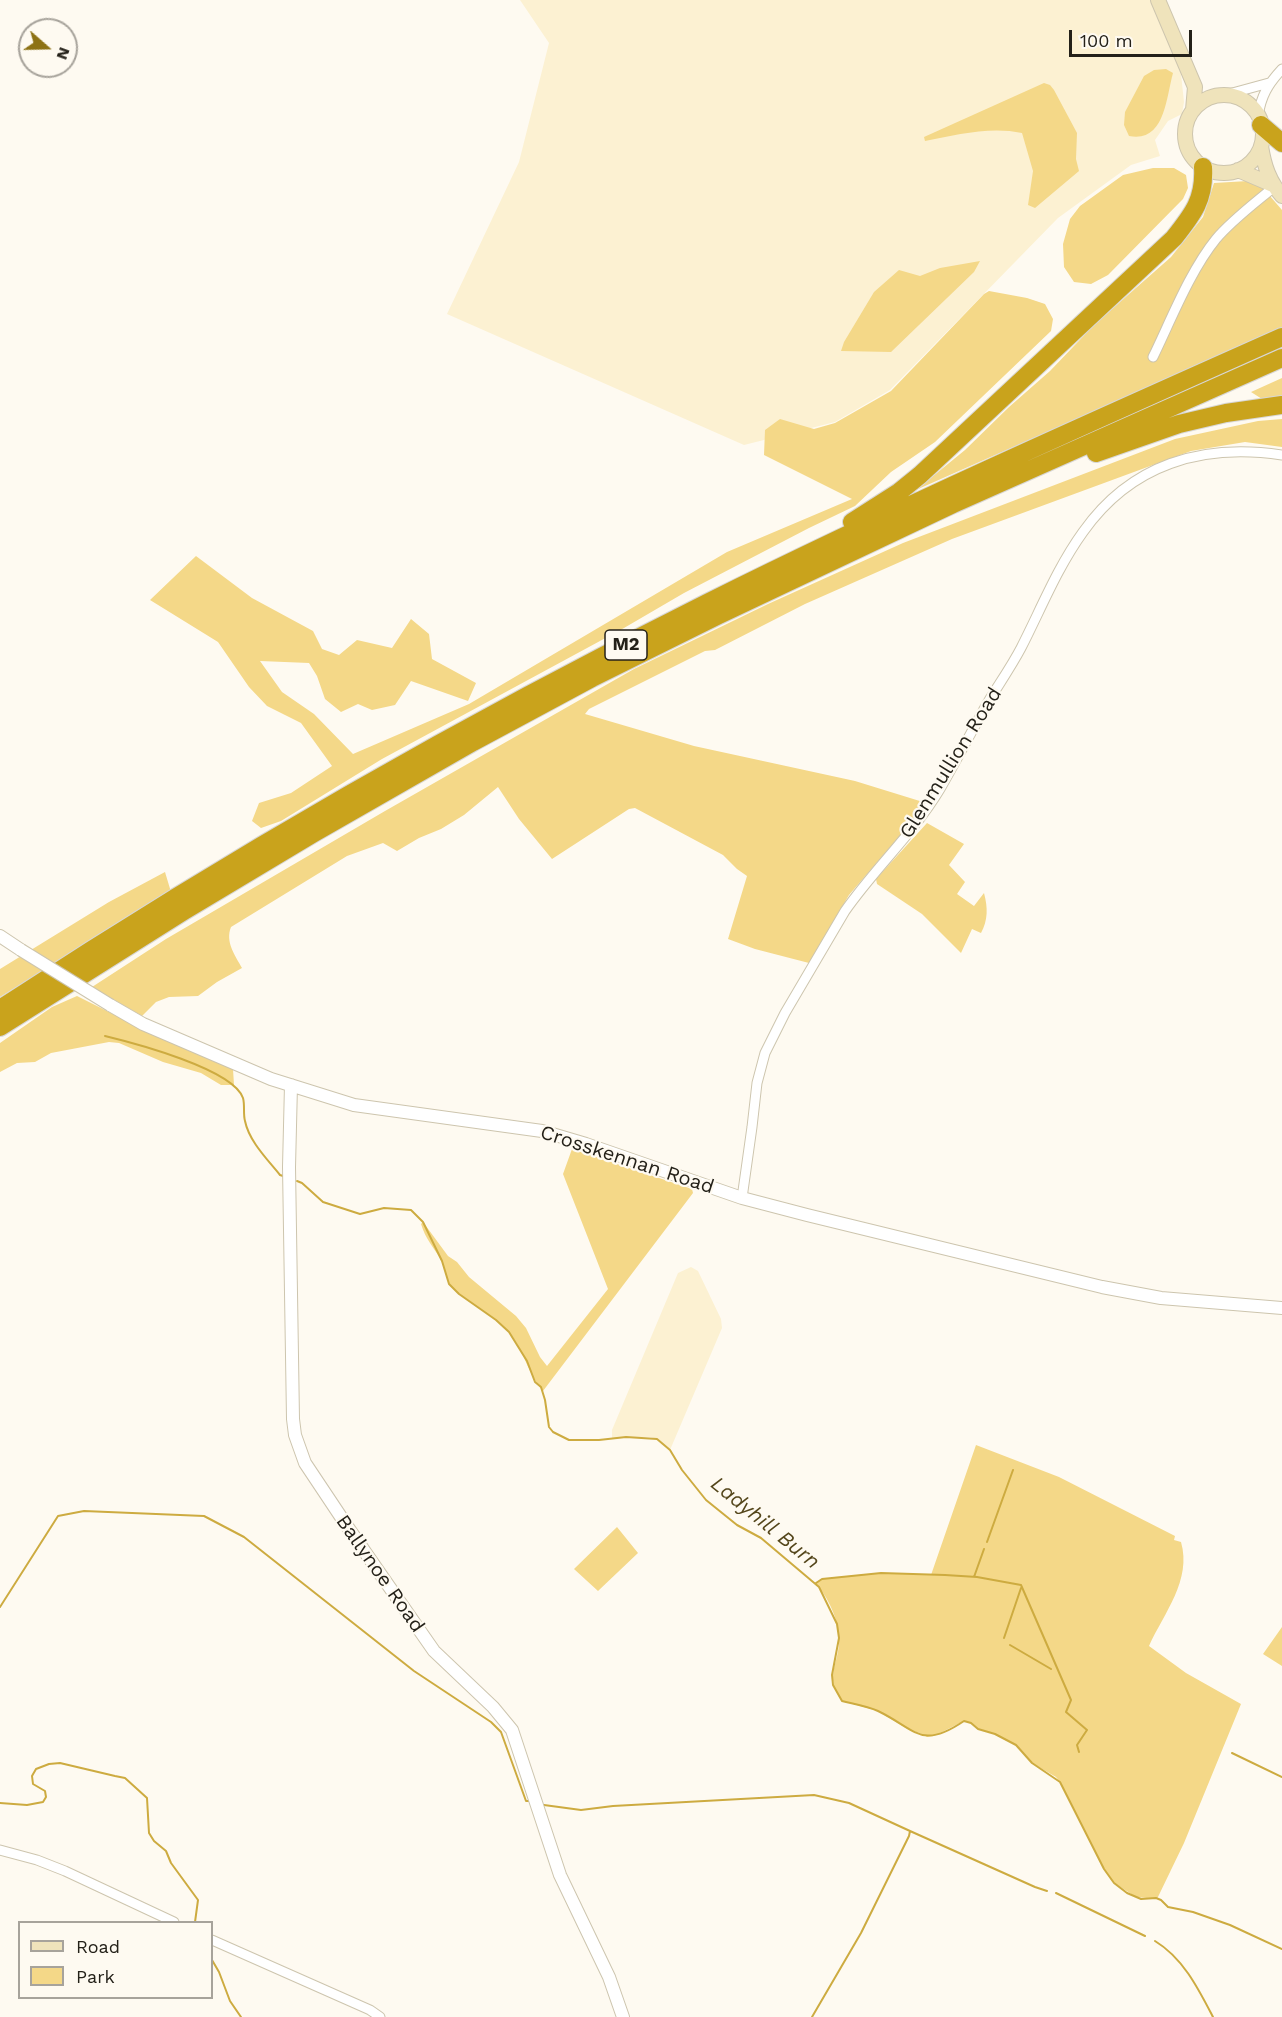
<!DOCTYPE html>
<html>
<head>
<meta charset="utf-8">
<style>
  body { margin:0 }
  #map { position:relative; width:1282px; height:2017px; overflow:hidden; background:#fefaf1; font-family:"Work Sans",sans-serif }
  canvas { display:block }
  .legend { position:absolute; left:18px; top:1921px; width:195px; height:78px; box-sizing:border-box; background:#fefaf1; border:2px solid #a7a39b; margin:0; padding:8px 10px; list-style:none; font-size:18px; color:#242119 }
  .legend li { display:flex; align-items:center; gap:12px; height:30px }
  .legend b { width:30px; border:2px solid #a7a39b }
  .north { position:absolute; left:18px; top:18px; width:60px; height:60px; box-sizing:border-box; background:#fefaf1; border:2px solid #a7a39b; border-radius:50%; rotate:110deg; font-size:16px; font-weight:700; line-height:24px; text-align:center; color:#242119 }
  .north::after { content:''; display:block; margin:auto; width:21px; height:27px; background:#8d7215; clip-path:polygon(50% 0,100% 100%,50% 72%,0 100%) }
  .scale { position:absolute; left:1069px; top:30px; width:123px; height:27px; box-sizing:border-box; border:3px solid #242119; border-top:0; padding-left:8px; font-size:18px; line-height:21px; white-space:nowrap; color:#242119; -webkit-text-stroke:4px #fefaf1; paint-order:stroke }
</style>
</head>
<body>
<div id="map">
<canvas width="1282" height="2017"></canvas>
<ul class="legend">
<li><b style="height:8px;background:#efe3bb"></b>Road</li>
<li><b style="height:16px;background:#f4d888"></b>Park</li>
</ul>
<div class="north">N</div>
<div class="scale">100 m</div>
</div>
<script>
const c = document.querySelector('canvas').getContext('2d');
c.lineJoin = 'round';
function paint(path, color) { c.fillStyle = color; c.fill(path, 'evenodd'); }
function stroke(path, color, width, dash) { c.strokeStyle = color; c.lineWidth = width; c.lineCap = dash ? 'butt' : 'round'; c.setLineDash(dash || []); c.stroke(path); }
function label(font, color, halo, rows, align = 'center') {
  c.font = font + ' "Work Sans",sans-serif'; c.lineWidth = 4.5; c.setLineDash([]); c.textBaseline = 'middle'; c.strokeStyle = halo; c.fillStyle = color; for (const [text, x, y, turn = 0] of rows) {
    c.save(); c.translate(x, y); c.rotate((+turn || 0) * Math.PI / 180); c.textAlign = isNaN(turn) ? turn : align; if (halo) c.strokeText(text, 0, 0); c.fillText(text, 0, 0); c.restore();
  }
}
const built = new Path2D(`
  M520 0H1153L1181 74 1184 102 1182 114 1168 121 1155 140 1160 156 1131 165 1058 218 890 390 835 422 744 445 447 314 519 162 549 43Z
  M691 1267 698 1271 721 1319 722 1328 670 1450 657 1439 650 1437H626L612 1439V1430L678 1273Z`);
const green = new Path2D(`
  M1166 69 1173 73C1166 98 1165 143 1129 136L1124 125 1125 112 1144 76 1154 70Z
  M1044 83 1050 85 1054 90 1077 133 1076 159 1079 171 1035 208 1028 205 1033 171 1022 133C990 126 956 135 925 141L924 137Z
  M1153 168H1174L1186 175 1188 188 1183 199 1108 275 1091 284 1074 282 1064 267 1063 244 1070 219 1080 206 1123 175Z
  M1248 181 1263 188 1282 210V328L916 490 965 450 1009 407 1050 371 1094 325 1171 257 1203 217 1214 183Z
  M980 261 974 272 891 352 841 351 844 342 874 292 899 270 920 276 940 268Z
  M989 291 1027 298 1045 304 1053 319 1051 331 935 442 891 472 855 506 809 528 684 593 624 628 382 759 281 821 261 828 252 821 259 803 291 793 332 766 301 723 267 706 249 687 218 642 150 600 196 556 252 598 313 631 322 649 339 655 357 640 392 648 411 619 429 634 432 659 476 683 468 701 411 681 395 705 372 710 358 704 341 712 325 699 317 676 309 663 260 661 282 692 314 714 353 754 469 704 727 552 852 499 764 455 765 430 780 419 814 429 835 423 891 391 984 294Z
  M1282 378V397L1262 399 1251 392Z
  M1282 419V447L1245 442 1191 451 952 539 805 604 715 650 705 651 589 709 585 714 694 746 855 781 923 802 924 806 909 825 849 895 809 963 755 949 728 939 747 876 737 869 723 855 635 808 629 809 552 859 519 819 498 787 464 815 441 829 419 838 397 851 383 843 347 856 231 927C225 942 235 955 242 968L217 982 198 996 169 997 156 1002 142 1016 92 987 166 939 385 811 634 669 768 604 903 543 1175 439 1258 421Z
  M927 823 964 844 949 865 965 882 957 894 974 906 984 893C988 908 988 920 981 933L972 929 961 953 922 914 877 884 876 879Z
  M165 872 171 892 0 997V969L109 902Z
  M77 996 129 1022 233 1069 234 1085H221L201 1073 163 1062 119 1043 109 1042 51 1053 35 1062 17 1063 0 1072V1043L52 1007Z
  M572 1149 692 1189 693 1193 543 1391C527 1373 524 1349 508 1331 493 1315 473 1306 457 1292 443 1280 448 1272 441 1260 433 1246 426 1240 421 1224L423 1222 448 1256 457 1262 469 1277 516 1316 526 1328 540 1357 547 1366 608 1289 563 1174Z
  M976 1445 1059 1477 1175 1536 1174 1540 1181 1542C1192 1580 1164 1613 1149 1646L1186 1673 1241 1704 1184 1843 1157 1899 1136 1897 1114 1883 1104 1869 1060 1782 1056 1777 1032 1763 1016 1745 995 1734 978 1729 971 1723 964 1721 934 1736 927 1737 920 1733 909 1730 878 1711 842 1701C823 1676 840 1664 839 1638 839 1621 828 1596 815 1583L822 1579 881 1573 931 1575Z
  M617 1527 638 1553 598 1591 574 1569Z
  M1282 1627V1666L1263 1654Z`);
const stream = new Path2D(`
  M105 1036C134 1043 233 1069 243 1098 245 1105 243 1114 245 1121 249 1141 267 1159 280 1175L286 1177
  M297 1181 302 1183 323 1202 360 1214 384 1208 411 1210 423 1222 442 1261 449 1284 459 1294 496 1320 509 1332 527 1361 535 1382 541 1387 545 1400 549 1427 553 1432 569 1440H599L626 1437 657 1439 670 1450 682 1470 706 1500 737 1525 761 1538 819 1587 837 1624 839 1638 832 1675 833 1685 842 1701C854 1704 867 1706 878 1711 917 1730 921 1750 964 1721L971 1723 978 1729 995 1734 1016 1745 1032 1763 1060 1782 1104 1869 1114 1883 1127 1893 1141 1899 1156 1898 1161 1900 1168 1907 1193 1912 1230 1925 1282 1949
  M987 1542 1013 1470
  M974 1577 984 1549
  M816 1583 822 1579 881 1573 945 1575 977 1577 1021 1585
  M1021 1585 1071 1700 1066 1712 1087 1730 1077 1745 1079 1752
  M0 1607 58 1516 84 1511 204 1516 244 1537 414 1671 491 1722 501 1732 526 1801H529
  M1004 1638 1021 1588
  M1010 1645 1051 1669
  M1232 1753 1282 1777
  M0 1803 27 1805 43 1802 46 1797 45 1791 33 1784 32 1776 36 1769 49 1764 60 1763 115 1776 125 1778 147 1798 149 1833 154 1841 166 1851 171 1863 198 1900 195 1922
  M544 1805 581 1810 613 1806 814 1795 849 1803 910 1831 909 1836 861 1933 812 2017
  M910 1831 1035 1887 1047 1891
  M1056 1893 1145 1936
  M1155 1941C1183 1958 1198 1988 1213 2017
  M212 1960 219 1972 230 2001 241 2017`);
const minor = new Path2D(`
  M1225 95 1269 83
  M1258 116C1261 96 1268 84 1282 69
  M1153 357C1171 320 1190 271 1216 239 1232 220 1255 203 1274 187
  M742 1198 752 1127 757 1083 765 1053 785 1013 845 911C875 868 913 834 940 789 956 761 972 731 988 702 999 684 1011 667 1021 648 1041 609 1057 568 1083 532 1131 464 1202 443 1282 455
  M0 1850 37 1860 65 1871 174 1922
  M212 1940 370 2010 380 2017`);
const tertiary = new Path2D(`
  M0 936 21 950
  M110 1005 143 1024 271 1079 354 1105 542 1131 586 1144 742 1198 807 1215 1102 1287 1161 1298 1282 1308
  M291 1085 289 1167 293 1419 295 1435 305 1463 349 1529 434 1651 493 1707 512 1730 560 1875 609 1977 623 2017`);
const secondary = new Path2D(`
  M1158 0 1195 87 1193 110
  M1185 134a39 39 0 1 1 78 0a39 39 0 1 1-78 0Z
  M1261 146C1264 165 1269 181 1282 196
  M1238 170 1273 185`);
const motorway = new Path2D(`
  M1261 125 1282 143
  M1096 453 1179 424 1226 413 1282 405
  M852 522 899 492 920 475 1174 238C1193 214 1205 199 1203 167
  M0 1009C227 860 464 724 707 603 896 509 1089 423 1282 337
  M0 1027 184 911 314 833 473 742 592 678 719 615 953 504 1282 358`);
const tertiaryBridge = new Path2D(`
  M21 950 110 1005`);
const shields = [
  [626,645,42]
];
const shieldNames = [
  ["M2",626,645]
];
const streetNames = [
  ["Glenmullion Road",951,763,-58],
  ["Crosskennan Road",627,1160,18],
  ["Ballynoe Road",380,1574,55]
];
const waterNames = [
  ["Ladyhill Burn",765,1523,39]
];
paint(built, '#fcf1d2');
paint(green, '#f4d888');
stroke(stream, '#cdab40', 2);
stroke(minor, '#cdc5ae', 11);
stroke(tertiary, '#cdc5ae', 14);
stroke(secondary, '#cdc5ae', 16);
stroke(motorway, '#d8d7d6', 20);
stroke(minor, '#fff', 9);
stroke(tertiary, '#fff', 12);
stroke(secondary, '#efe3bb', 14);
stroke(motorway, '#c9a31c', 18);
stroke(tertiaryBridge, '#cdc5ae', 14, []);
stroke(tertiaryBridge, '#fff', 12);
for (const [x, y, w] of shields) { const box = new Path2D(); box.roundRect(x - w / 2, y - 15, w, 30, 4.5); c.fillStyle = '#fefaf1'; c.fill(box); stroke(box, '#242119', 1.5); }
label('bold 18px', '#242119', null, shieldNames);
label('20px', '#242119', '#fefaf1', streetNames);
label('italic 21px', '#54461b', '#fefaf1', waterNames);
</script>
</body>
</html>
